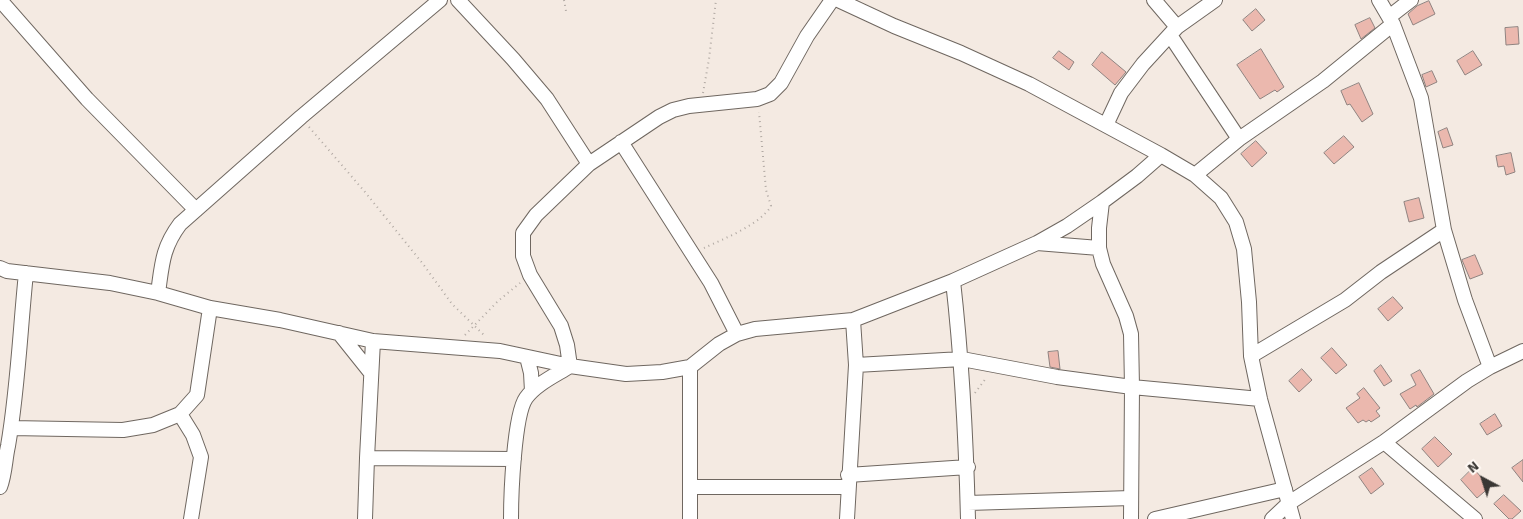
<!DOCTYPE html>
<html>
<head>
<meta charset="utf-8">
<style>
  body { margin:0 }
  #map { position:relative; width:1523px; height:519px; overflow:hidden; background:#f4eae2; font-family:Signika,sans-serif }
  canvas { display:block }
  .north { position:absolute; left:1458px; top:454px; width:50px; height:50px; -webkit-text-stroke:4px #fef8f3; paint-order:stroke; rotate:320deg; font-size:14px; font-weight:700; line-height:20px; text-align:center; color:#3a3734 }
  .north::after { content:''; display:block; margin:auto; width:18px; height:22px; background:#3a3734; clip-path:polygon(50% 0,100% 100%,50% 72%,0 100%) }
</style>
</head>
<body>
<div id="map">
<canvas width="1523" height="519"></canvas>
<div class="north">N</div>
</div>
<script>
const c = document.querySelector('canvas').getContext('2d');
c.lineJoin = 'round';
function paint(path, color) { c.fillStyle = color; c.fill(path, 'evenodd'); }
function stroke(path, color, width, dash) { c.strokeStyle = color; c.lineWidth = width; c.lineCap = dash ? 'butt' : 'round'; c.setLineDash(dash || []); c.stroke(path); }
const building = new Path2D(`
  M1429 1 1435 14 1413 25 1408 14 1417 6Z
  M1256 9 1265 20 1252 31 1243 20Z
  M1370 18 1375 28 1361 39 1355 25Z
  M1518 27 1519 44 1506 45 1505 28Z
  M1261 49 1284 87 1277 92 1275 90 1260 99 1237 65Z
  M1059 51 1074 62 1069 70 1053 58Z
  M1473 51 1482 65 1465 75 1457 61Z
  M1102 52 1126 72 1115 85 1092 65Z
  M1432 71 1437 82 1426 87 1422 75Z
  M1359 83 1373 114 1362 122 1350 104 1347 105 1341 91Z
  M1447 128 1453 145 1443 148 1438 132Z
  M1344 136 1354 147 1334 164 1324 153Z
  M1256 141 1267 153 1252 167 1241 154Z
  M1511 153 1515 172 1506 175 1504 166 1498 167 1496 156Z
  M1419 198 1424 218 1409 222 1404 202Z
  M1475 255 1483 274 1470 279 1462 260Z
  M1393 297 1403 308 1388 321 1378 309Z
  M1332 348 1347 365 1336 374 1321 358Z
  M1058 351 1060 369 1050 367 1048 352Z
  M1381 365 1392 381 1384 386 1374 371Z
  M1302 369 1312 380 1299 392 1289 381Z
  M1420 370 1434 394 1417 407 1416 405 1410 409 1400 394 1416 385 1411 375Z
  M1364 388 1380 408 1376 411 1380 416 1371 422 1369 420 1366 422 1363 420 1358 423 1346 408 1360 398 1357 394Z
  M1495 414 1502 426 1487 435 1480 424Z
  M1435 437 1452 454 1438 467 1422 449Z
  M1523 460V482L1512 468Z
  M1372 468 1384 484 1371 494 1359 477Z
  M1473 468 1490 487 1477 498 1461 480Z
  M1504 495 1521 511 1512 519H1509L1494 504Z`);
const path = new Path2D(`
  M564 0 566 11
  M703 93 709 59 716 0
  M309 127 365 192 423 264 452 304 486 337
  M704 248C723 239 760 225 771 206L766 190 759 112
  M465 335 498 301 520 283
  M975 393 987 377`);
const minor = new Path2D(`
  M0 0 87 99 196 210
  M458 0 513 59 547 99 589 164
  M838 0 894 26 961 53 1029 84 1161 155 1195 175 1221 198 1236 222 1244 249 1249 302 1251 356 1260 399 1293 519
  M1154 0 1177 27
  M1379 0 1393 24 1421 98 1444 230 1465 300 1490 367
  M1389 17 1411 0
  M1170 35 1239 139
  M1106 125 1121 93 1143 64 1177 27 1215 0
  M621 142 711 283 737 334
  M1195 175 1239 139 1323 81 1393 24
  M1102 202 1099 228V248L1103 264 1126 316 1131 334 1132 387 1131 519
  M1037 243 1099 248
  M0 268 7 271 110 283 158 293 210 308 280 320 373 341 500 351 570 366 626 374 662 372 690 367 719 344 737 334 755 329 853 320 953 281 1037 243 1067 226 1102 202 1137 176 1161 155
  M953 281C962 360 966 439 968 519
  M158 293C162 265 162 248 180 224L301 117 440 0
  M339 333 371 373
  M1251 356 1345 300 1381 272 1444 230
  M527 357 531 373 532 391
  M856 365 962 359 1057 377 1132 387 1260 399
  M180 414 193 435 201 457 191 519
  M11 428 123 430 153 425 180 414 197 395 210 308
  M1384 442 1475 519
  M367 458 514 459
  M848 475 968 467
  M0 487C5 474 5 459 8 446 18 388 20 331 26 273
  M690 487H848
  M968 503 1131 498
  M365 519 367 458 373 341
  M511 519C511 495 514 415 526 398 536 384 556 375 570 366L567 345 561 326 530 275 523 256V233L536 215 589 164 659 117 673 110 689 106 757 99 770 94 781 83 807 36 832 0
  M690 519V367
  M847 519 856 365 853 320
  M1155 519 1285 489
  M1272 519 1289 503 1384 442 1467 381 1490 367 1523 351`);
paint(building, '#ebb8ae');
stroke(building, '#8f8380', 1);
stroke(minor, '#6f6760', 16);
stroke(path, '#b1a9a3', 2, [1, 4]);
stroke(minor, '#fff', 14);
</script>
</body>
</html>
